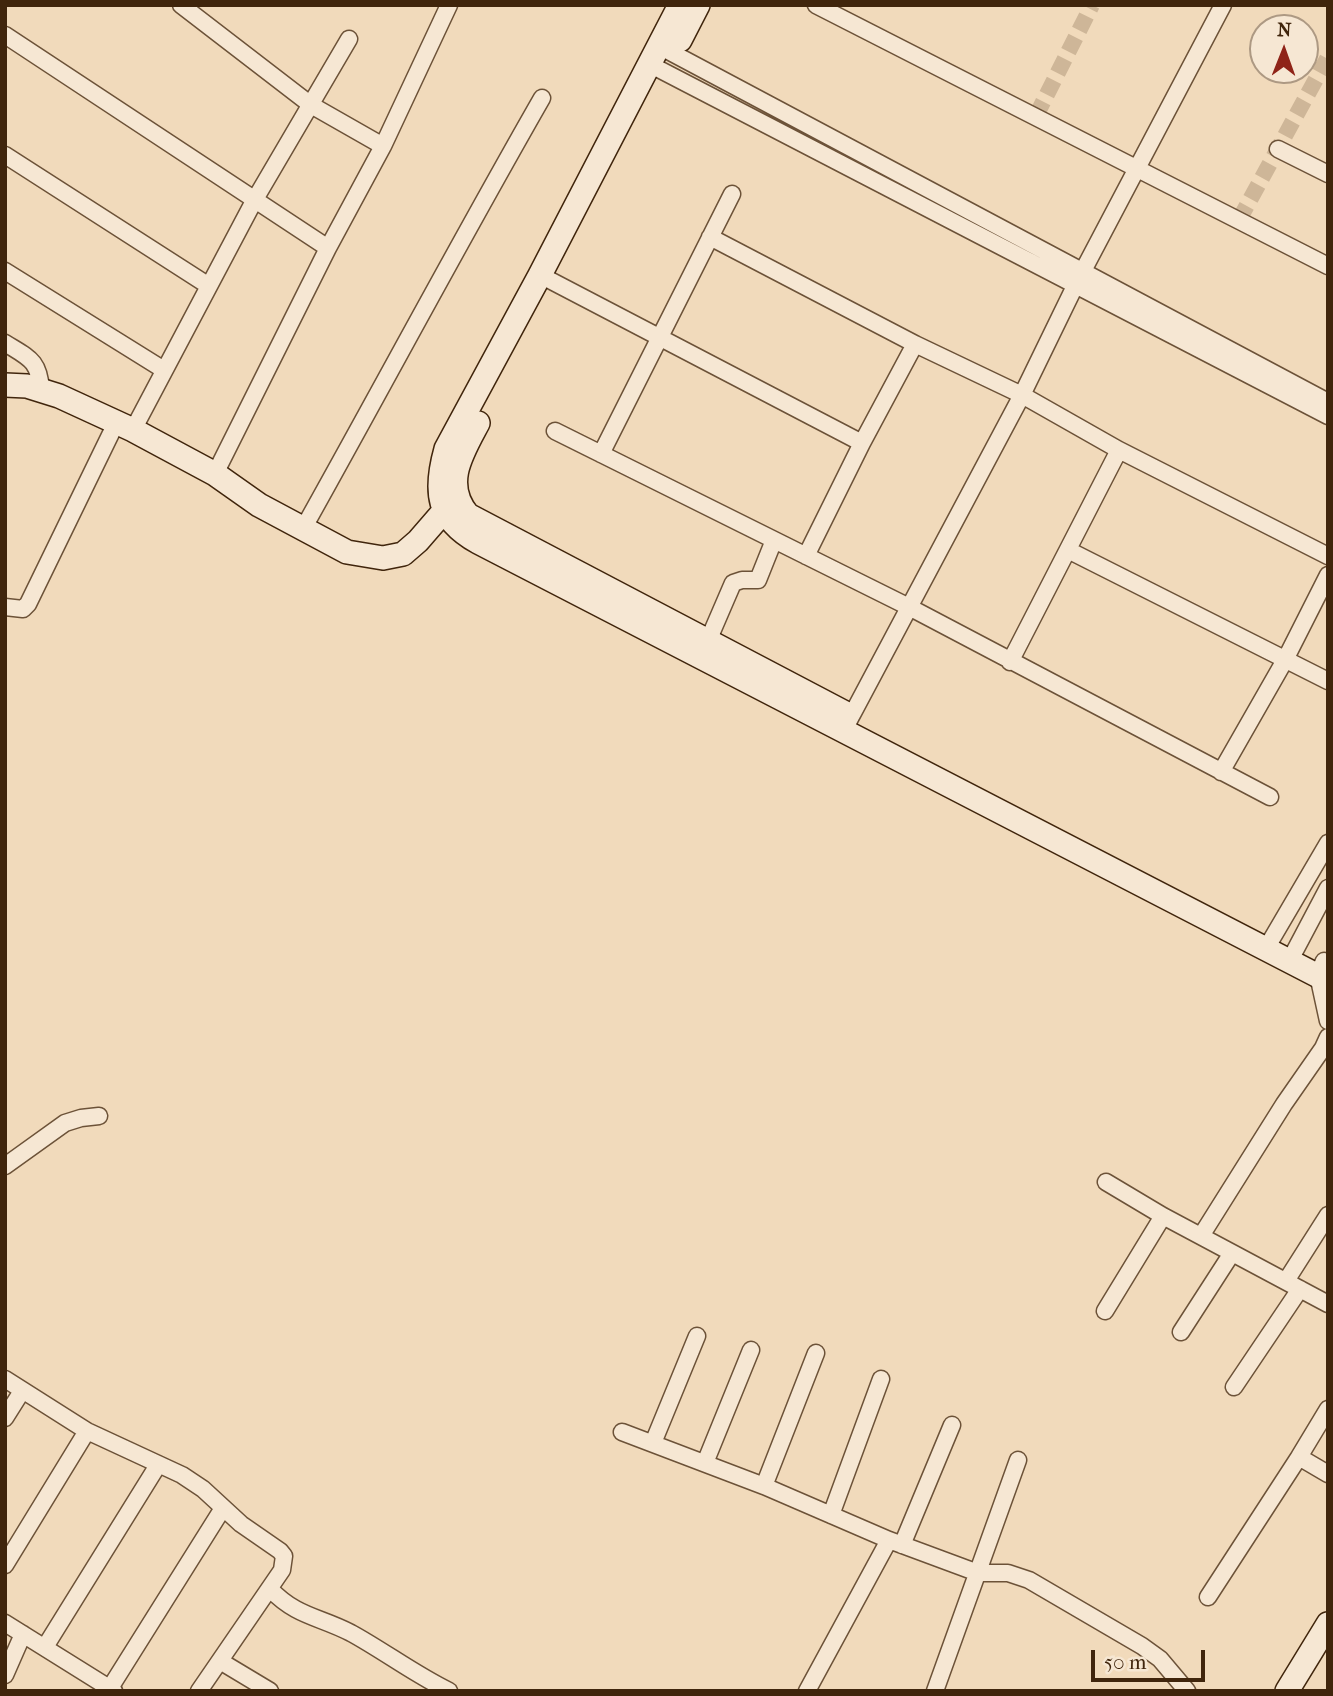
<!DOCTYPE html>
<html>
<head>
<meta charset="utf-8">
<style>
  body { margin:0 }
  #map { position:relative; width:1333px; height:1696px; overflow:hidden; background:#f1dabb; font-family:"IM FELL French Canon",serif }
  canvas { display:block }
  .frame { position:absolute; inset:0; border:7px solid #40250c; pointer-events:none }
  .north { position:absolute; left:1249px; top:14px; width:70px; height:70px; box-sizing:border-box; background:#f6e7d3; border:2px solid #ad9983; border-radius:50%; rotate:1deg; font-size:19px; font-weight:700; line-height:28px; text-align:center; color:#40250c }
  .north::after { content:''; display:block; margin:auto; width:24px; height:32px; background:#8f2418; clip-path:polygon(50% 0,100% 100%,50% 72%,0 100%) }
  .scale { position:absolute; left:1091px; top:1650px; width:114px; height:32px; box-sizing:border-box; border:4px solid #40250c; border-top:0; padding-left:9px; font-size:21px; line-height:24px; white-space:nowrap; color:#40250c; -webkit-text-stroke:5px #f6e7d3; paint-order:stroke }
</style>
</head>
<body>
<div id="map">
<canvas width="1333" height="1696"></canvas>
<div class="frame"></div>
<div class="north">N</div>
<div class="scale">50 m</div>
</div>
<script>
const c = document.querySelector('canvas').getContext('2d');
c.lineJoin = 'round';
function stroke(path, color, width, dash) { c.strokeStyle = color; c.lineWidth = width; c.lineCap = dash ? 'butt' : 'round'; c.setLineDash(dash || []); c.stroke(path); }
const streetTunnel = new Path2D(`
  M1036 116 1092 5
  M1239 220 1328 57`);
const street = new Path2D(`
  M181 5 311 105 383 146
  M816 5 1328 266
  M5 35 328 248 383 146 449 5
  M659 46 1328 402
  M649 64 1328 416
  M1278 149 1328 174
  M5 155 209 286
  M710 237 915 344 1022 395 1119 450 1328 556
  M5 271 164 370
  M540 275 862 443
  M5 343C29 358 39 360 41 390
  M133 430 254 201 349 39
  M555 431 909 607 1270 797
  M601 454 732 194
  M215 474 328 248
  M303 529C383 386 460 241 542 98
  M1068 550 1328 681
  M806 556 862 443 915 344
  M5 607 23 609 28 604 116 423
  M708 641 733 583 742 580H758L774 540
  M1010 662 1119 450
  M846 726 1022 395 1075 286 1223 5
  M1221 772 1285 660 1328 575
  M1267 947 1328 843
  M1290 960 1328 888
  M1324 961 1318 975 1328 1021
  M5 1166 65 1123 81 1118 99 1116
  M1106 1182 1163 1216 1328 1304
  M1201 1236 1284 1104 1323 1048 1328 1037
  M1286 1281 1328 1215
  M1105 1311 1163 1216
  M1181 1332 1232 1253
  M5 1379 87 1431 182 1475 203 1489 241 1524 280 1551 284 1556 282 1570 199 1691
  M1234 1387 1300 1289
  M5 1418 22 1391
  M622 1432 764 1486 889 1540 978 1573H1008L1029 1580 1142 1646 1160 1659 1187 1691
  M653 1443 697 1336
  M1299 1457 1328 1474
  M705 1463 751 1350
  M764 1486 816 1353
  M831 1515 881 1379
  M902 1545 952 1425
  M5 1565 87 1431
  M270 1589C297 1617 318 1616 351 1633 384 1651 414 1674 449 1691
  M1208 1597 1299 1457 1328 1409
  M5 1623 114 1691
  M45 1647 158 1465
  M220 1661 270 1691
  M5 1675 23 1634
  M110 1688 223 1508
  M807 1691 889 1540
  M935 1691 1018 1460`);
const secondary = new Path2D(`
  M680 5 540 275 446 449C434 492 437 519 478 542L1328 981
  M680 40 698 5
  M5 385 27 386 59 396 133 430 215 474 259 505 347 552 383 558 403 554 418 541 444 511 458 505
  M478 423C462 453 442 484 468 515L847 714
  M1287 1691 1328 1624`);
stroke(streetTunnel, '#ceb698', 16, [16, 8]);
stroke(street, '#6c5238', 19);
stroke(secondary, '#40250c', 26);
stroke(street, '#f6e7d3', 16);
stroke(secondary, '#f6e7d3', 23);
</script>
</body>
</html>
